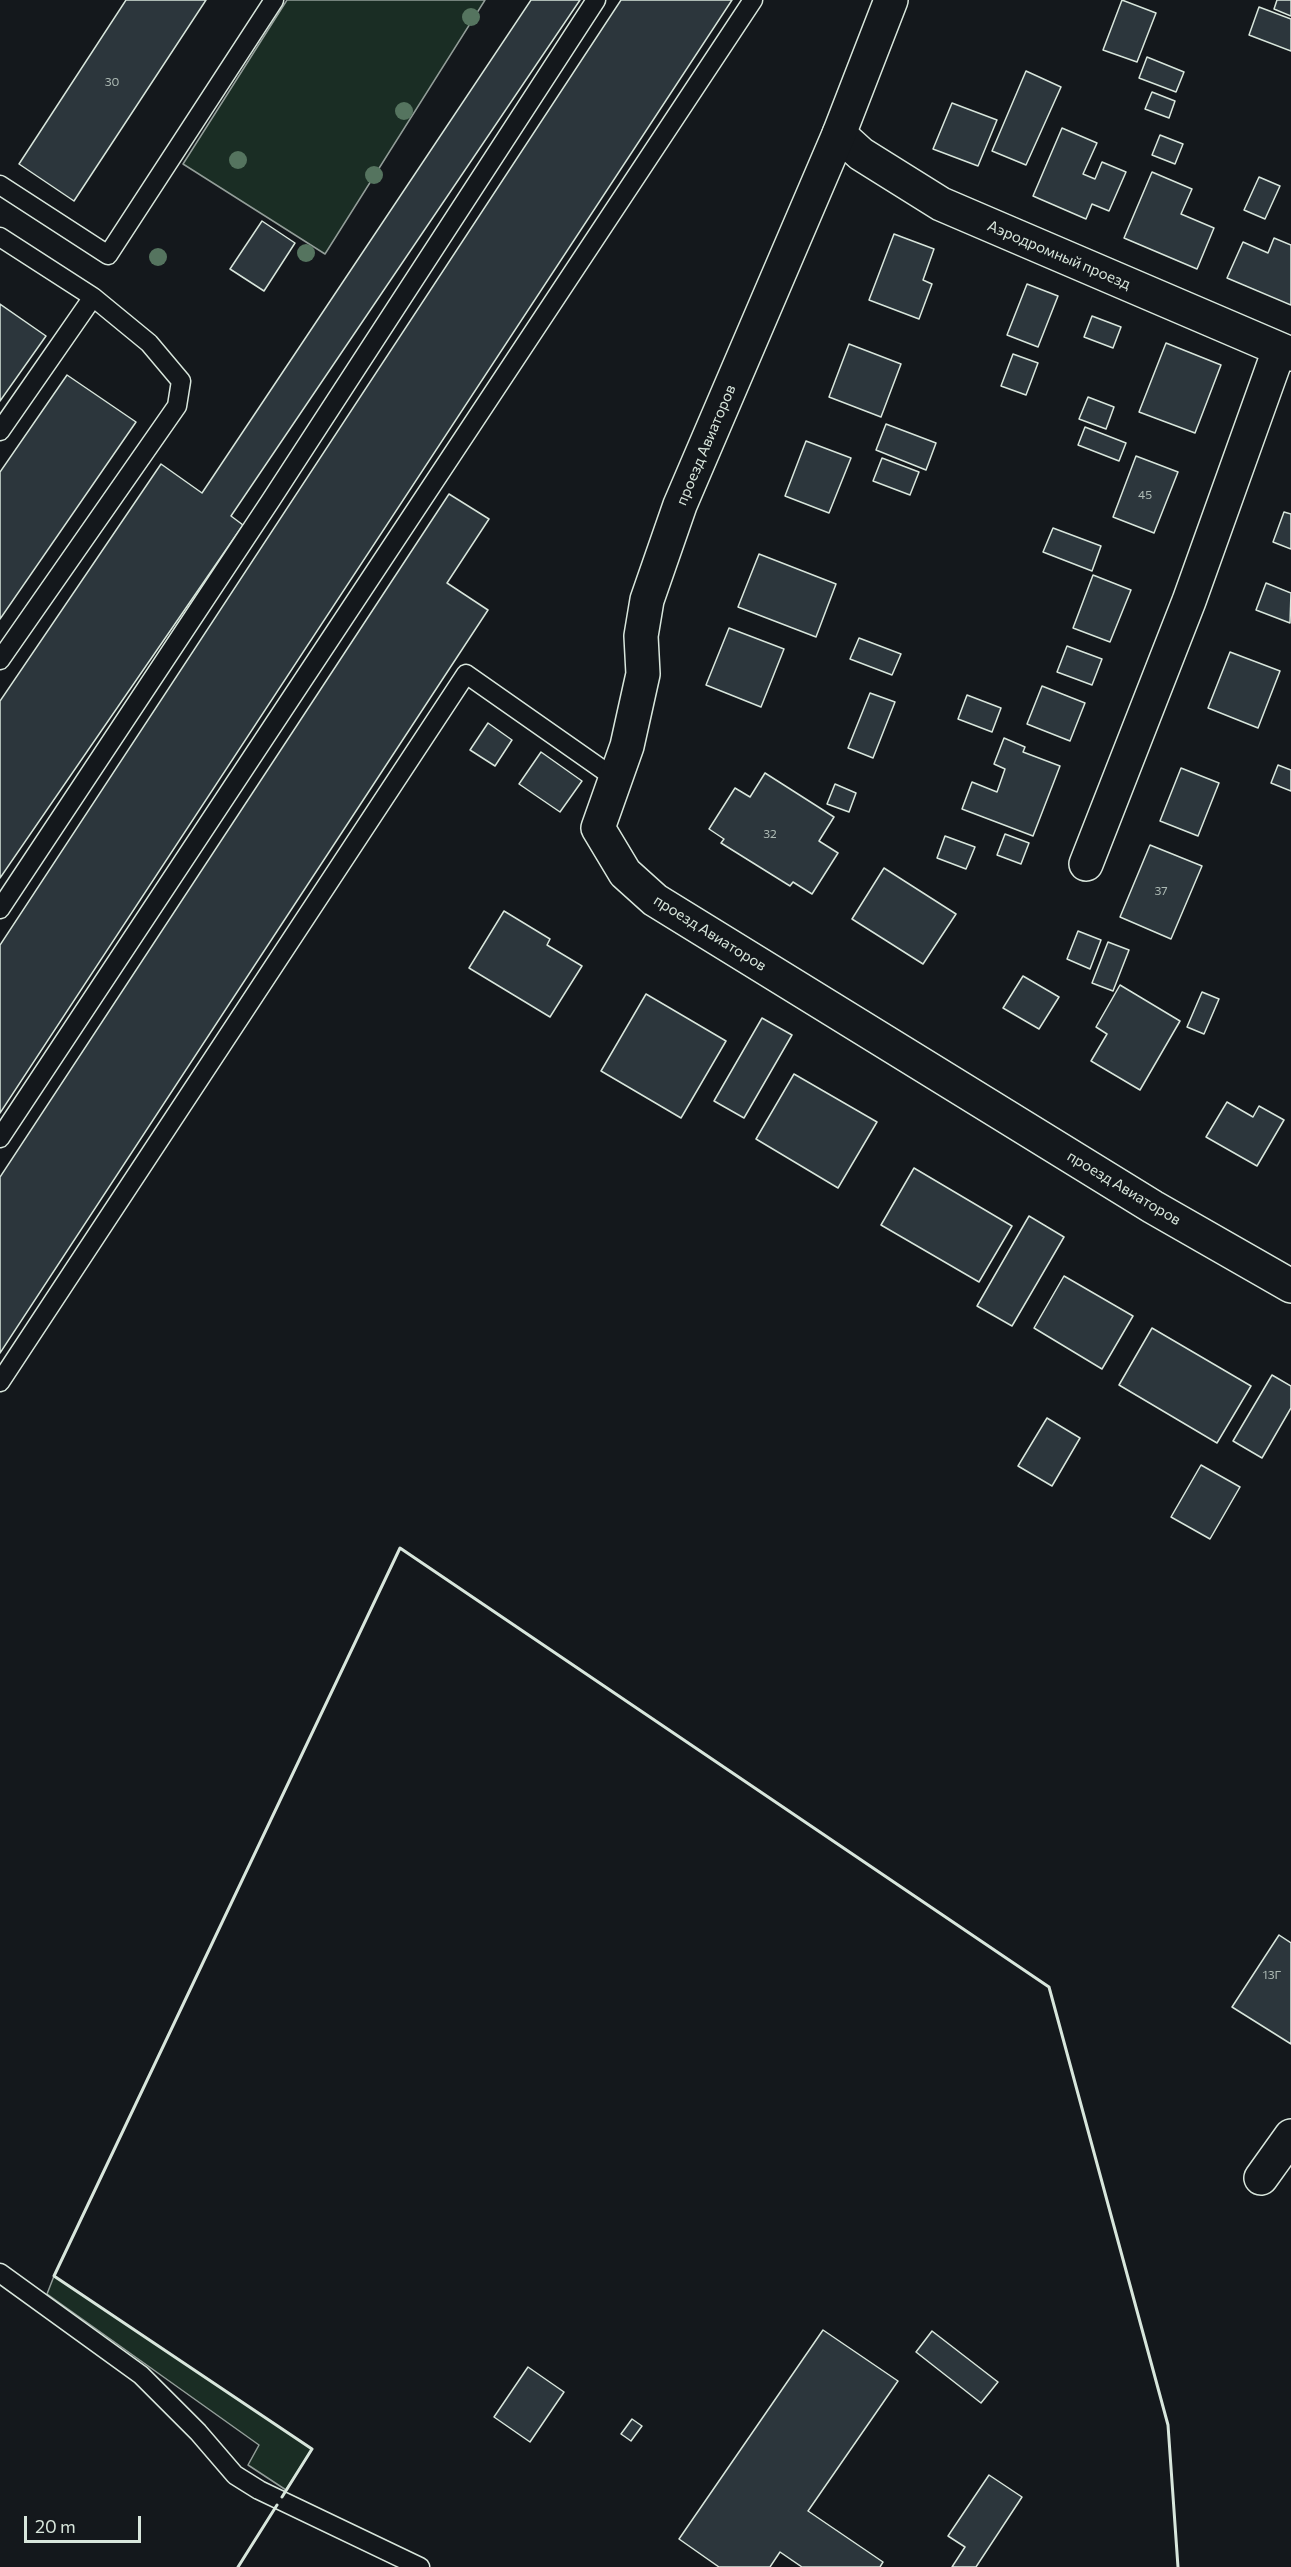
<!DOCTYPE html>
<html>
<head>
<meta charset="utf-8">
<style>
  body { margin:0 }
  #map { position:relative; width:1291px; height:2567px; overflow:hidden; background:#14181c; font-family:Commissioner,sans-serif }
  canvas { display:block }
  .scale { position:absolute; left:24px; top:2516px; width:117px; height:27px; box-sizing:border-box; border:3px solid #d8e6dc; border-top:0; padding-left:8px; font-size:18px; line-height:21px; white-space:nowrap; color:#d8e6dc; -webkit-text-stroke:4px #14181c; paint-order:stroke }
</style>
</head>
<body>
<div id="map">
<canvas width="1291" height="2567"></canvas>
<div class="scale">20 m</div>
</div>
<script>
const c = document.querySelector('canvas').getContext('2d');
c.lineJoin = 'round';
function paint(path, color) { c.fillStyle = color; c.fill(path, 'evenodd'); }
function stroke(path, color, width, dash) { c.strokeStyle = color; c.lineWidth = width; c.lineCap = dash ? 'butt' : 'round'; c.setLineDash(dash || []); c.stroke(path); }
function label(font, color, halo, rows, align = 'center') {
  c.font = font + ' Commissioner,sans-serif'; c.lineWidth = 4.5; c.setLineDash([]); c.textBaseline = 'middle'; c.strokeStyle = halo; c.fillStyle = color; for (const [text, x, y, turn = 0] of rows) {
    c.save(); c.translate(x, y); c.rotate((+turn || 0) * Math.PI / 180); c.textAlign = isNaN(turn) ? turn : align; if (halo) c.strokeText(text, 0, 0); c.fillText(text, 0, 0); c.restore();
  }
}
const green = new Path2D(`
  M287 0H485L325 254 183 164Z
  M54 2276 312 2449 286 2490 248 2465 259 2445 47 2294Z`);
const building = new Path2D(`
  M126 0H206L74 201 19 164Z
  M531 0H580L231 516 243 525 0 878V701L161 464 202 493Z
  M621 0H732L0 1113V945Z
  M1122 0 1156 13 1137 62 1103 50Z
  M1277 0H1291V16L1274 9Z
  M1259 7 1291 19V51L1249 35Z
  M1147 57 1184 72 1176 92 1139 78Z
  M1026 71 1061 87 1026 165 992 151Z
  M1152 92 1175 101 1169 118 1145 109Z
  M952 103 997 120 978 166 933 149Z
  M1062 128 1097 143 1083 174 1095 179 1102 162 1126 172 1109 211 1092 204 1086 219 1033 196Z
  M1160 135 1183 144 1175 164 1152 155Z
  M1152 172 1192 189 1181 214 1214 228 1197 269 1124 238Z
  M1259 177 1280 186 1265 219 1244 210Z
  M262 221 295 243 264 291 230 269Z
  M894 234 934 249 923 280 932 284 919 319 869 300Z
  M1274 238 1291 245V305L1227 278 1243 242 1268 253Z
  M1027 284 1058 296 1038 347 1007 335Z
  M0 304 46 336 0 401Z
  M1092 316 1121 327 1113 348 1084 337Z
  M1166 343 1221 365 1195 433 1139 412Z
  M849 344 901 364 881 417 829 397Z
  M1013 354 1038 363 1026 395 1001 386Z
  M67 375 136 422 0 619V472Z
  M1088 397 1114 407 1106 429 1079 419Z
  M886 424 936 443 926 470 876 450Z
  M1085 427 1126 443 1119 461 1078 445Z
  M806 441 851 458 829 513 785 496Z
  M1136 456 1178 472 1154 533 1113 517Z
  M882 458 919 472 910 495 873 481Z
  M449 494 489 519 447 583 488 610 0 1353V1177Z
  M1284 512 1291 514V549L1273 542Z
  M1053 528 1101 546 1092 571 1043 552Z
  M759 554 836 584 816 637 738 607Z
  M1093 575 1131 590 1110 642 1073 628Z
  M1266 583 1291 593 1290 623 1256 610Z
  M729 628 784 649 761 707 706 685Z
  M859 638 901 654 892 675 850 659Z
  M1067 646 1102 659 1092 685 1057 672Z
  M1230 652 1280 671 1258 728 1208 708Z
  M1042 686 1085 703 1070 741 1027 724Z
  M870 693 895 702 873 758 848 748Z
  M967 695 1001 708 992 732 958 719Z
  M488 723 512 740 495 766 470 750Z
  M1004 738 1025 747 1023 752 1060 766 1033 836 962 809 972 782 997 792 1005 769 994 764Z
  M541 752 582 781 560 812 519 784Z
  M1278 765 1291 770V791L1271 783Z
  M1181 768 1219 783 1198 836 1160 821Z
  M765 773 834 817 819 841 838 853 812 894 793 882 790 886 721 843 724 839 709 829 735 788 750 797Z
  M835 784 856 793 849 812 827 804Z
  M1005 834 1029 843 1021 864 997 855Z
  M945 836 975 847 966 869 937 858Z
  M1150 845 1202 866 1171 939 1120 917Z
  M884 868 956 914 923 964 852 919Z
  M504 911 550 939 547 945 582 966 550 1017 469 968Z
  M1078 931 1101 940 1090 969 1067 959Z
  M1108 942 1129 950 1113 991 1092 983Z
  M1023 976 1059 997 1039 1029 1003 1008Z
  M1120 985 1180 1021 1140 1090 1091 1061 1107 1034 1096 1027Z
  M1202 992 1219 999 1204 1034 1187 1027Z
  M646 994 726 1041 681 1118 601 1071Z
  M762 1018 792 1035 744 1118 714 1101Z
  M794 1074 877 1122 838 1188 756 1139Z
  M1227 1102 1253 1117 1259 1106 1284 1120 1257 1166 1206 1137Z
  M914 1168 1012 1226 979 1282 881 1225Z
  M1029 1216 1064 1237 1012 1326 977 1306Z
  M1064 1276 1133 1316 1102 1369 1034 1328Z
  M1152 1328 1251 1386 1217 1443 1119 1385Z
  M1272 1375 1291 1386V1408L1262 1458 1233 1441Z
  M1047 1418 1080 1438 1052 1486 1018 1466Z
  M1201 1465 1240 1487 1210 1539 1171 1517Z
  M1279 1935 1291 1943V2044L1232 2007Z
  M823 2330 898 2381 808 2511 883 2562 880 2567H802L780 2552 770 2567H719L679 2539Z
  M932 2331 998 2382 981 2403 916 2352Z
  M528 2367 564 2392 530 2442 494 2417Z
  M632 2419 642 2426 631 2441 621 2434Z
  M989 2475 1022 2497 976 2567H952L965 2547 948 2536Z`);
const lane = new Path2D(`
  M0 185 108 255 274 0
  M0 237 93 297 0 431
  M0 660 177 406 181 381 149 343 93 297
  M0 909 271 500 596 0
  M0 1138 753 0
  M0 1382 466 674 616 779
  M0 2273 141 2375 198 2432 235 2475 259 2490 420 2567`);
const street = new Path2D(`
  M839 134 861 154 941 204 1291 354
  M1086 864 1189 601 1279 350
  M1261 2178 1291 2136`);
const secondary = new Path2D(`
  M891 0 839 134 680 505 647 600 641 636 643 674 627 746 598 828 625 873 655 900 1153 1207 1291 1286`);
const wall = new Path2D(`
  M282 2497 312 2449 54 2276 400 1548 1049 1987 1168 2425 1178 2567
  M238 2567 277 2505`);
const trees = [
  [471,17],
  [404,111],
  [238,160],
  [374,175],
  [306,253],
  [158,257]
];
const numberNames = [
  ["30",112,82],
  ["45",1145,495],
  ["32",770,834],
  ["37",1161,891],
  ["13Г",1272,1975]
];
const streetNames = [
  ["Аэродромный проезд",1059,255,23],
  ["проезд Авиаторов",706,445,-67],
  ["проезд Авиаторов",710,933,32],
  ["проезд Авиаторов",1124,1188,31]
];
paint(green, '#1a2d24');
stroke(green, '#939e99', 1.5);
paint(building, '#2c363c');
stroke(building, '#d8e6dc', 1.5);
stroke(lane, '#d8e6dc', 21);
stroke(street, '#d8e6dc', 36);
stroke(secondary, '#d8e6dc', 36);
stroke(lane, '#14181c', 18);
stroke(street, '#14181c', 33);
stroke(secondary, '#14181c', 33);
stroke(wall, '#d8e6dc', 3);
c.fillStyle = '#55745f';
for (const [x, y] of trees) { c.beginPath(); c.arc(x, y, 9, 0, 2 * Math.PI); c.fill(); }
label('12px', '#adbab4', null, numberNames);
label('15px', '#d8e6dc', '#14181c', streetNames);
</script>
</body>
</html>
